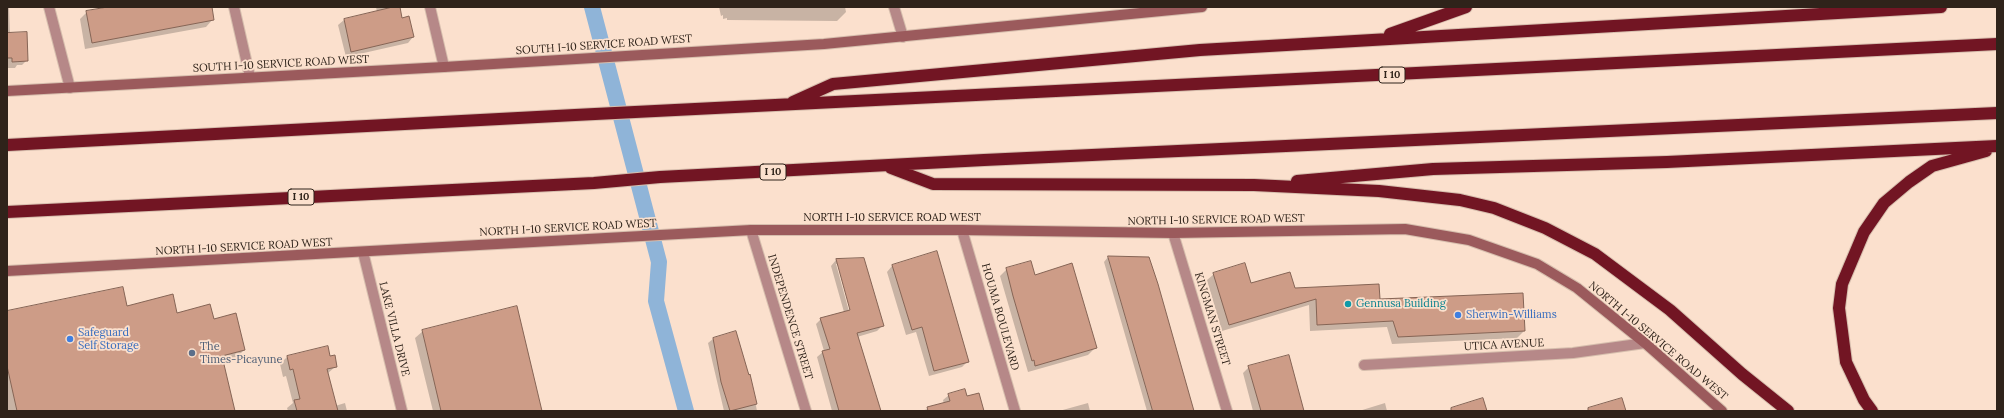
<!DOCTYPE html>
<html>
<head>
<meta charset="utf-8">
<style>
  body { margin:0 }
  #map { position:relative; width:2004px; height:418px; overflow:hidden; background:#fbe0cd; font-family:Lora,serif }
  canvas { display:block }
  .frame { position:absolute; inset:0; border:8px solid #2f231a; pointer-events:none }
</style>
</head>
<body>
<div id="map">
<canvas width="2004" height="418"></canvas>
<div class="frame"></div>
</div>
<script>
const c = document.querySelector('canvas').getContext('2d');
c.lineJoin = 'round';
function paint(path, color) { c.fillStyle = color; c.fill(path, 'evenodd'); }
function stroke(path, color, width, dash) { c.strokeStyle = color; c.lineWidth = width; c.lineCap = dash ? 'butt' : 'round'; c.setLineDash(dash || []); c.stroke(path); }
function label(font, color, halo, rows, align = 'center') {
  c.font = font + ' Lora,serif'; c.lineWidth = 3.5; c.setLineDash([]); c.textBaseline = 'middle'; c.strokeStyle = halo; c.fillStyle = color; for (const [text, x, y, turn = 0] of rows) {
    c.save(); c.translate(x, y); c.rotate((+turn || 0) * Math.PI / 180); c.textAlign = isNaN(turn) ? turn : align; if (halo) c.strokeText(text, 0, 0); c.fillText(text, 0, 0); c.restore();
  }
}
const shadow = new Path2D(`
  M7 7H9L10 34 27 60 22 65H17L15 68H7Z
  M113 7H211L213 19 206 27 85 49 80 19 87 12Z
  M376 7H399L402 19 413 37 408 43 346 57 338 25 344 20 377 12Z
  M719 7H845L846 12 837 21 727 20V18L723 19V15L721 16Z
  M1108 257 1193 411H1147L1104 262Z
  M836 260 882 326 877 331 857 337 879 411H832L817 357 824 351 816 324 821 319 844 312 831 266ZM836 264H838L852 314 850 315Z
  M892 266 968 361 962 367 929 376 916 332 906 335 887 272Z
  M1007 269 1034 276 1096 347 1088 355 1028 372 1000 276Z
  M1214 274 1250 284 1379 301 1524 331 1517 338 1392 344 1387 327 1310 331 1309 305 1222 331 1207 280Z
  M126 307 213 320 244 350 237 357 222 361 234 411H8L7 312Z
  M423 331 541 411H433L415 338Z
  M713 339 748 376 750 375 757 411H724L708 343Z
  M287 357H329L336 366 327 374 335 406 345 403 347 411H288L287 408 293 403 286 376 283 377 280 364Z
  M1249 367 1303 411H1253L1243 373Z
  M949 395 966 397 983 411H921L944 404 943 400Z
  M1088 403 1090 411H1059Z
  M1385 403 1387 411H1359Z`);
const canal = new Path2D(`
  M592 7 659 262 656 301 686 411`);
const building = new Path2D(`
  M108 7H212L214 20 92 43 86 11Z
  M393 7H400L402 18 409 16 414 37 351 52 344 19Z
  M27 32 28 61 12 62V58H7V33Z
  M937 251 969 362 934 371 922 327 912 330 892 265Z
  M1108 256 1149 257 1158 284 1194 411H1153Z
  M864 258 884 326 857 333 881 411H839L822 351 830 349 820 318 850 310 836 259Z
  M1031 261 1035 275 1072 263 1097 348 1035 366 1034 360 1032 361 1013 296 1006 268Z
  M1245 263 1251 283 1290 272 1295 288 1379 284 1380 299 1523 293 1525 331 1398 337 1393 321 1317 325 1316 299 1229 325 1213 273Z
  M123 287 127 306 173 294 177 313 210 304 214 319 236 313 245 350 222 356 235 411H17L7 366V311Z
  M517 306 542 411H441L422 330Z
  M736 331 748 372 749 375 750 374 757 404 730 411 721 382 713 338Z
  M328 346 330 356 335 355 337 367 327 369 338 411H297L294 400 300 399 293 369 290 370 287 356Z
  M1289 355 1304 411H1261L1248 366Z
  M965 389 967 396 979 393 984 411H928L927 407 950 401 948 394Z
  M1483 398 1487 411H1451V408Z
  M1622 398 1626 411H1588V408Z`);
const street = new Path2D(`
  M49 7 70 88
  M234 7 250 77
  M430 7 444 67
  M894 7 903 37
  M751 230 806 411
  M962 230 1015 411
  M1173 233 1227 411
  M363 252 402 411
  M1364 365 1573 353 1645 343`);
const secondary = new Path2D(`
  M7 91 444 67 824 44 1202 7
  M7 271 751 230H962L1173 233 1405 229 1469 240 1537 264 1577 288 1645 343 1722 411`);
const highway = new Path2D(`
  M1390 34 1466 7
  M793 102 833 84 1200 50 1941 7
  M7 145 575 115 1997 44
  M891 168 933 184 1254 185 1379 191 1460 200 1494 208 1545 228 1595 254 1670 310 1742 374 1788 411
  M1297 181 1433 169 1667 162 1997 146
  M7 212 594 183 660 177 984 160 1997 113
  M1872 411 1864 400 1846 362 1839 308 1842 284 1864 232 1884 203 1909 182 1932 166 1986 151`);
const markers = [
  [1348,304,4,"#0f9aa8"],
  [1458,315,4,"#3f7fe0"],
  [70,339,4,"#3f7fe0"],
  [192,353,4,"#5c6f8a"]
];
const shields = [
  [1392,75,26],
  [773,172,26],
  [301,197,26]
];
const shieldNames = [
  ["I 10",1392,75],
  ["I 10",773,172],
  ["I 10",301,197]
];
const streetNames = [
  ["SOUTH I-10 SERVICE ROAD WEST",604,45,-4],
  ["SOUTH I-10 SERVICE ROAD WEST",281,64,-3],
  ["NORTH I-10 SERVICE ROAD WEST",892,218],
  ["NORTH I-10 SERVICE ROAD WEST",1216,220,-1],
  ["NORTH I-10 SERVICE ROAD WEST",568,228,-3],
  ["NORTH I-10 SERVICE ROAD WEST",244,247,-3],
  ["INDEPENDENCE STREET",790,317,73],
  ["HOUMA BOULEVARD",1000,317,74],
  ["KINGMAN STREET",1212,319,73],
  ["LAKE VILLA DRIVE",394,329,76],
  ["NORTH I-10 SERVICE ROAD WEST",1658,341,40],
  ["UTICA AVENUE",1504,345,-3]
];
const cultureNames = [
  ["Gennusa Building",1356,304]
];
const shopNames = [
  ["Sherwin-Williams",1466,315],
  ["Safeguard",78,333],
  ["Self Storage",78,346]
];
const serviceNames = [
  ["The",200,347],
  ["Times-Picayune",200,360]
];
paint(shadow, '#0003');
stroke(canal, '#8fb4d8', 16);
paint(building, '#cd9c87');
stroke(building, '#856455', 1);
stroke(street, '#d6bead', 12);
stroke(secondary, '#d6bead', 12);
stroke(highway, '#d6bead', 14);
stroke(street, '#b68888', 10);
stroke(secondary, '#9b5a5c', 10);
stroke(highway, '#721523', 12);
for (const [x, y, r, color] of markers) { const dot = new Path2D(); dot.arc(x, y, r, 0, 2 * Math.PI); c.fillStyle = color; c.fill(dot); stroke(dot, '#fbe0cd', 1.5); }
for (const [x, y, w] of shields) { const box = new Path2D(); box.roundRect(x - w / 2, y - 8, w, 16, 3); c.fillStyle = '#fbe0cd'; c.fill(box); stroke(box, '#2f231a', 1); }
label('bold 10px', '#2f231a', null, shieldNames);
label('11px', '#2f231a', '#fbe0cd', streetNames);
label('11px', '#0d838f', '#fbe0cd', cultureNames, 'left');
label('11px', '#366cbe', '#fbe0cd', shopNames, 'left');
label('11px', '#4e5e75', '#fbe0cd', serviceNames, 'left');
</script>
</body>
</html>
